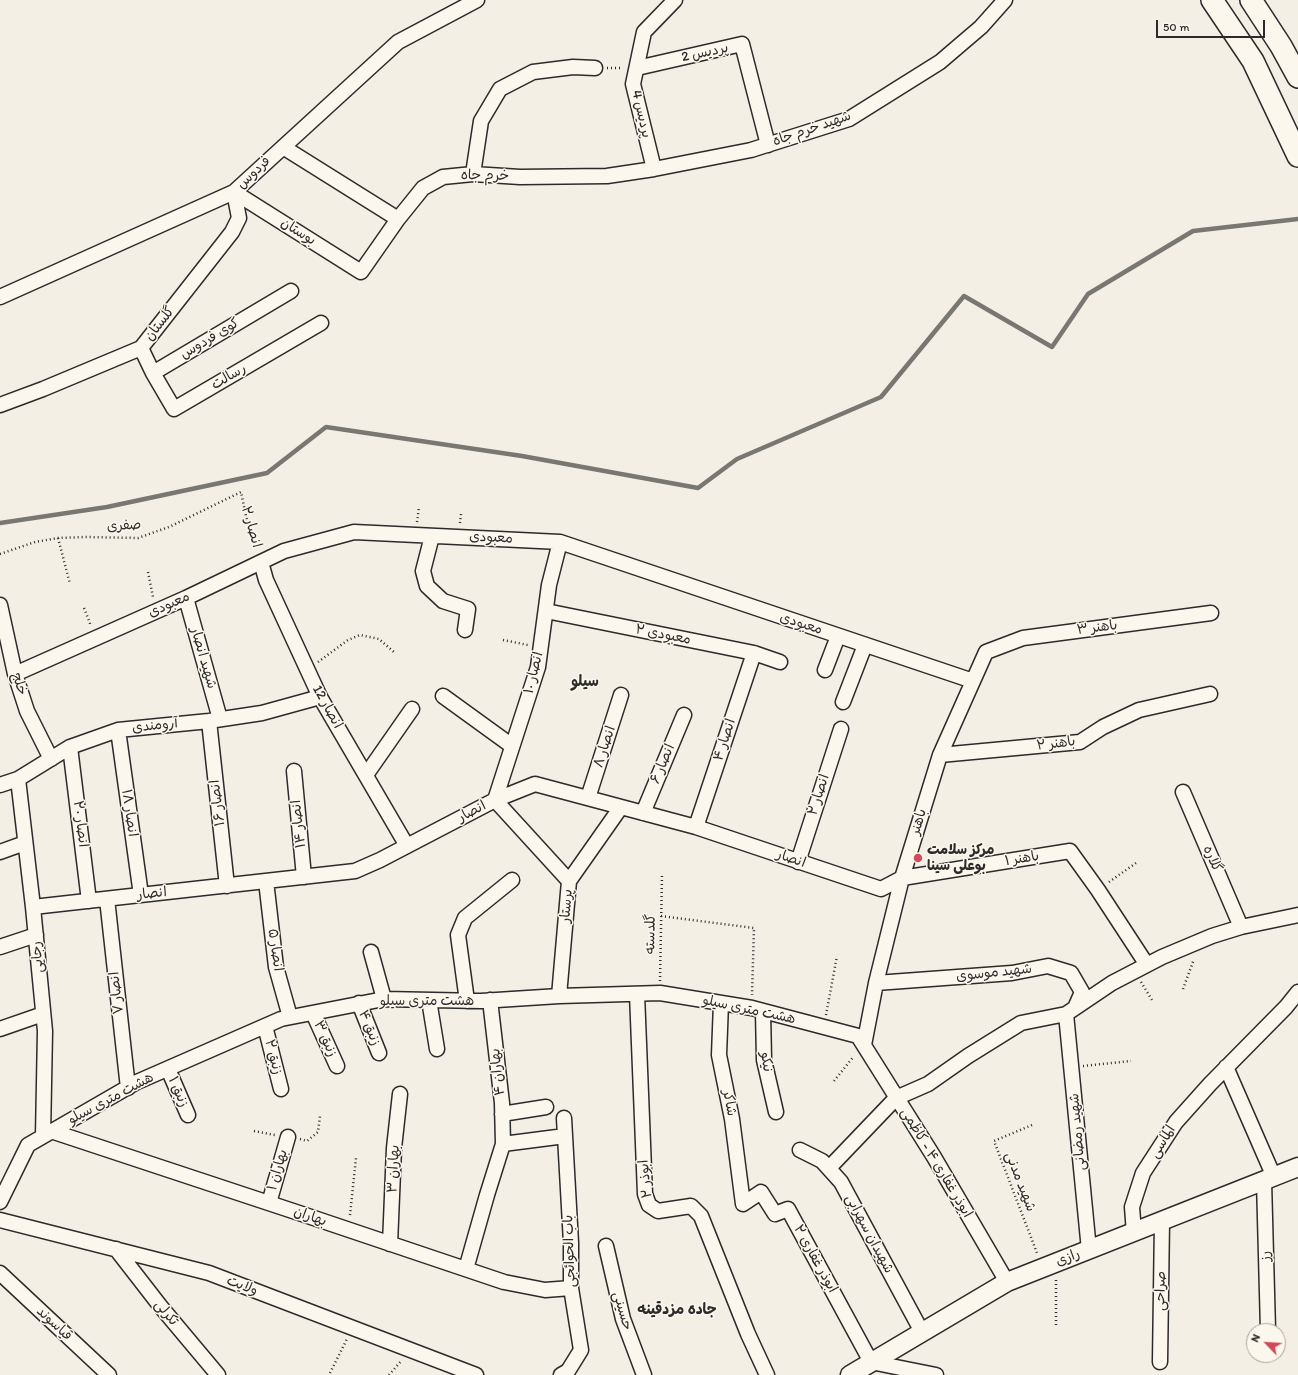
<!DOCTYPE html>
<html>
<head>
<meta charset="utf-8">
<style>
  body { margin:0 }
  #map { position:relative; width:1298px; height:1375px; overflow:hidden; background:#f3efe4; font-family:Itim,sans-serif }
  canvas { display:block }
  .north { position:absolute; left:1246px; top:1323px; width:40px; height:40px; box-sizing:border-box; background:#fbf7ec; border:1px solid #a8a59f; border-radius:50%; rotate:295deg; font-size:11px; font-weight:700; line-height:16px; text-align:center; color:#2b2b2b }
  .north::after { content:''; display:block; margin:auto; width:14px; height:18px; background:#d1495b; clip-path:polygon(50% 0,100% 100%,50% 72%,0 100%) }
  .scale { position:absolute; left:1156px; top:20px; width:109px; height:18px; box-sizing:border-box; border:2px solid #2b2b2b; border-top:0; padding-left:5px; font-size:12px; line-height:14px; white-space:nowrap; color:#2b2b2b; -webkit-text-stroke:3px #fbf7ec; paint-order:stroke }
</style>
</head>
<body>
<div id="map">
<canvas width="1298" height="1375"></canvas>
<div class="north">N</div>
<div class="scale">50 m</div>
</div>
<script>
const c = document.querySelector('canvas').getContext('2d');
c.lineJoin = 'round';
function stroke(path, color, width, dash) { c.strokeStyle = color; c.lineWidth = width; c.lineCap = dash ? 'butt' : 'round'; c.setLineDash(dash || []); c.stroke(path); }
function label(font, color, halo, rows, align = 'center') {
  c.font = font + ' Itim,"Playpen Sans Arabic",sans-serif'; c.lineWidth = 3; c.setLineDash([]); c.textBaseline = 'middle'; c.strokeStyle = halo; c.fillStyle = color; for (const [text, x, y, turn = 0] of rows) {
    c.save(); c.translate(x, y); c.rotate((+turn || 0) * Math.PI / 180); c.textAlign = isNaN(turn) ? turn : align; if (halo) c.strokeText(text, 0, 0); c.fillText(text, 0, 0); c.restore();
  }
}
const stream = new Path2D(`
  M0 523 107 507 267 473 326 427 522 456 698 488 737 459 881 397 964 296 1052 347 1088 294 1193 231 1298 219`);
const path = new Path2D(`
  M607 68H622
  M417 522 419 507
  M460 523 461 514
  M58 538 70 584
  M0 554 35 542 58 538 86 537 138 538 169 527 241 492 246 516 257 548
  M148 572 153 597
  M84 608 91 626
  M503 640 528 645
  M318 662 348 640 360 635 379 639 394 652
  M1109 882 1136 863
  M661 916 754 928 752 995
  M660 981 662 875
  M1141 982 1152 1000
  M1183 989 1194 959
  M826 1015 837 956
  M1083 1066 1131 1061
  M834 1081 854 1056
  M1032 1125 994 1141 1037 1253
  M254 1131 275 1135
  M300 1139 307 1141 318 1132 320 1116
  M350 1215 356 1158
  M1056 1325V1280
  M330 1373 347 1339
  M389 1375 402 1360`);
const minor = new Path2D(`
  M637 68 742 44 768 145
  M283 147 398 219
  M654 169 633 84 644 32 675 0
  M473 174 481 121 500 89 533 72 573 67 595 68
  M234 192 361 272 398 219 423 188 443 177 473 174 520 177 607 176 654 169 751 150 849 119 940 62 981 27 1005 0
  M0 297 234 192 398 42 477 0
  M141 348 153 373 291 291
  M153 373 174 409 321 323
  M0 405 43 389 141 348 232 232 239 218 234 192
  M432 536 423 571 427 586 443 601 468 609 465 630
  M261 562 266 580 320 697 407 846
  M186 598 220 719
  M0 605 15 674 27 711 51 759
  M546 611 754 653 780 662
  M825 670 838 636
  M15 674 186 598 284 551 354 532 560 542 973 681
  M443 696 512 746
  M843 702 865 645
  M209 721 227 886
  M118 730 141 895
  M70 747 89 901
  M940 755 1080 742 1103 727 1139 710 1210 694
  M294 771 304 877
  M366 775 412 709
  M18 779 33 907 45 1031 43 1136
  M0 785 18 779 70 747 118 730 209 721 262 713 320 697
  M1183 792 1241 927
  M588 798 621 695
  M495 800 538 667 549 585 560 542
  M495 800 569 881
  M643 813 684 715
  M696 827 754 653
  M0 852 25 843
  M798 862 841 729
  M266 881 276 967 290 1017
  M107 899 128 1088
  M33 907 355 871 380 860 495 800 535 784 696 827 881 889 902 878 1070 851 1098 890 1147 965
  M0 947 36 935
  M371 952 384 999
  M876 983 1012 973 1048 966 1071 973 1082 992 1075 1008
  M637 994 645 1194 649 1205 658 1211 691 1206 701 1216 748 1334 767 1375
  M559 996 569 881 621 807
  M429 1000 437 1049
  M467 1001 458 935 465 918 512 880
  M359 1003 379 1053
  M721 1003 719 1055 732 1119 743 1204 761 1192 775 1214 788 1209 871 1362 936 1375
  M763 1011 764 1060 776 1112
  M313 1013 337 1066
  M1066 1014 1089 1250
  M265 1026 281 1089
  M0 1029 43 1014
  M864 1045 876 983 902 878 940 755 986 652 1023 638 1211 613
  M1226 1067 1274 1177
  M168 1069 188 1115
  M502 1114 546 1107
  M51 1131 302 1214 504 1282 545 1290 571 1288
  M503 1144 565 1136
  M800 1150 822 1161 841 1182 922 1332
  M829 1168 896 1098 928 1084 968 1056 1021 1023 1066 1014 1112 983 1162 957 1212 936 1241 927 1298 915
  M1264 1181 1268 1330
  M0 1202 28 1145 137 1082 281 1019 384 999 481 1001 559 996 660 993 752 1008 858 1036 934 1157 1007 1282
  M269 1203 288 1137
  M0 1220 209 1273 476 1375
  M1134 1233 1132 1207 1143 1173 1176 1122 1210 1084 1286 1007 1298 992
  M390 1244 394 1148 400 1094
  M606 1246 623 1319 644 1375
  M116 1249 161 1307 218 1375
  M466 1269 487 1195 503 1144 502 1103 490 1000
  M0 1273 109 1375
  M1160 1362 1162 1221
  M561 1375 568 1371 581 1350 571 1288V1243L564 1118`);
const major = new Path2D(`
  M850 1375 1007 1282 1298 1167`);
const highway = new Path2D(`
  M1212 0 1253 61 1298 156
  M1251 0 1281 46 1298 77`);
const markers = [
  [918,858,5,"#d1495b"]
];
const streetNames = [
  ["پردیس 2",705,53,-12],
  ["پردیس 4",641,114,77],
  ["شهید خرم جاه",812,129,-19],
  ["فردوس",254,173,-43],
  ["خرم جاه",485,176,1],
  ["بوستان",298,232,32],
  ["گلستان",160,324,-52],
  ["کوی فردوس",210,339,-31],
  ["رسالت",229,377,-30],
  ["صفری",124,526,-3],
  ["انصار ۲",251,527,74],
  ["معبودی",491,538,3],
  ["معبودی",169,605,-24],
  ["معبودی",801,624,18],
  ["باهنر ۳",1097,628,-7],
  ["معبودی ۲",663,635,11],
  ["شهید انصار",203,658,74],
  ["انصار ۱۰",534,673,-76],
  ["خلج",19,684,73],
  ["انصار 12",327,707,61],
  ["آرومندی",155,726,-6],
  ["انصار ۴",725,740,-72],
  ["باهنر ۲",1056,744,-7],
  ["انصار ۸",605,747,-72],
  ["انصار ۶",663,764,-67],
  ["انصار ۲",819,795,-72],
  ["انصار ۱۶",218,803,-97],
  ["انصار",472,812,-28],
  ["انصار ۱۸",129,813,82],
  ["باهنر",919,822,-73],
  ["انصار ۲۰",80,824,83],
  ["انصار ۱۴",299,824,-96],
  ["انصار",791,859,19],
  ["باهنر ۱",1022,859,-9],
  ["گلاره",1212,859,66],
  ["انصار",152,894,-6],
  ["پرستار",567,906,-85],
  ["گلدسته",651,934,-89],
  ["انصار ۵",275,950,82],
  ["رجایی",38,957,-95],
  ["شهید موسوی",994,973,-6],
  ["انصار ۷",117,993,-96],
  ["هشت متری سیلو",427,1001],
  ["هشت متری سیلو",749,1010,12],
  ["زنبق ۴",369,1028,68],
  ["زنبق ۳",325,1039,66],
  ["زنبق ۲",273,1057,76],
  ["نیکو",766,1062,82],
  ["بهاران ۴",498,1072,-96],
  ["زنبق ۱",178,1092,67],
  ["هشت متری سیلو",111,1099,-28],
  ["شاکر",729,1103,79],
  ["شهید رمضانی",1078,1132,-95],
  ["الماسی",1163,1142,-58],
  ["ابوذر غفاری ۴ - کاظمی",936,1163,59],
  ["بهاران ۳",394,1169,-87],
  ["۱ بهاران",278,1170,-74],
  ["ابوذر ۲",646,1179,-96],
  ["شهید مدنی",1020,1182,69],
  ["بهاران",310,1217,19],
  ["شهیدان سهرابی",869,1234,62],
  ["باب الحوائجی",570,1251,-92],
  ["رز",1266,1256,-92],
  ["رازی",1068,1258,-21],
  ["ابوذر غفاری ۲",815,1259,61],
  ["ولایت",242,1286,21],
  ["صراحی",1161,1291,-89],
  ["حسینی",622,1311,74],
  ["تکرلی",166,1313,51],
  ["قیاسوند",54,1324,43]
];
const poiNames = [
  ["مرکز سلامت",927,850],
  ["بوعلی سینا",927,866]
];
const neighbourhoodNames = [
  ["سیلو",585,682],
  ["جاده مزدقینه",677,1310]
];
stroke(stream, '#787772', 4.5);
stroke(minor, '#2b2b2b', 17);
stroke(major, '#2b2b2b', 21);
stroke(highway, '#2b2b2b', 24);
stroke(path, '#2b2b2b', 2.5, [1, 3]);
stroke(minor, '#fbf7ec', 14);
stroke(major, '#fbf7ec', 18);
stroke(highway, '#fbf7ec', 21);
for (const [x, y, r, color] of markers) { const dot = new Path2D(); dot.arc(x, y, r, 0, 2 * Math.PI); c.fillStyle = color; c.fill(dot); stroke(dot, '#fbf7ec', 1.5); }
label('14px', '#2b2b2b', '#fbf7ec', streetNames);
label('bold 14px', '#2b2b2b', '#fbf7ec', poiNames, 'left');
label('bold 15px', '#2b2b2b', '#fbf7ec', neighbourhoodNames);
</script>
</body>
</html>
